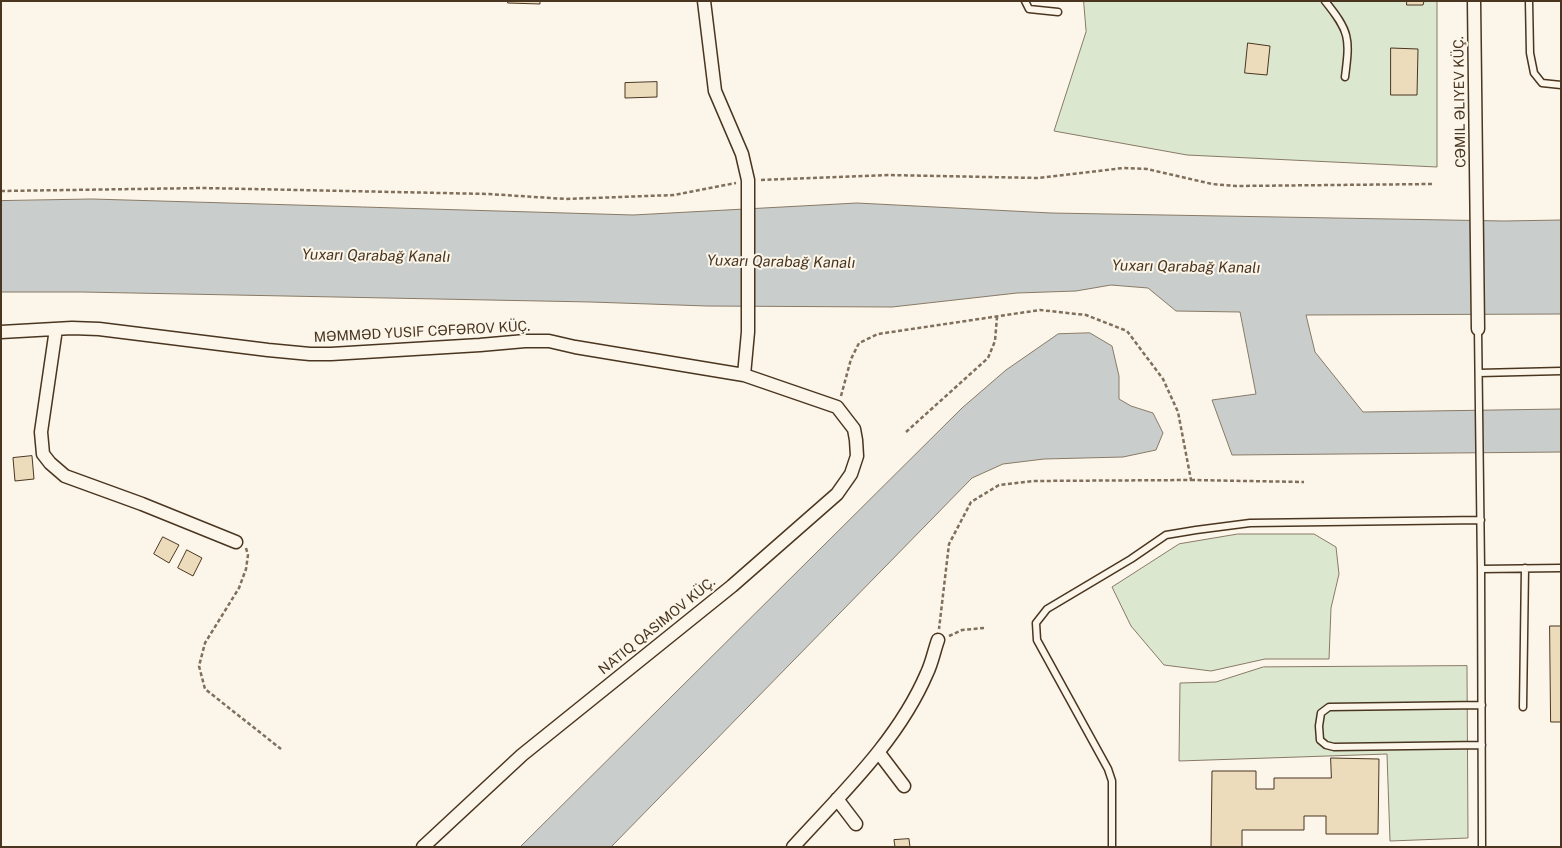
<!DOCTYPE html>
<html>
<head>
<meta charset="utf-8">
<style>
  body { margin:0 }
  #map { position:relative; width:1562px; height:848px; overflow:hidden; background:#fbf6e9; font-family:"Public Sans",sans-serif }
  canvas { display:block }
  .frame { position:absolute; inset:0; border:2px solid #4a3520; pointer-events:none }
</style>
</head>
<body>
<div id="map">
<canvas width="1562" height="848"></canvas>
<div class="frame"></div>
</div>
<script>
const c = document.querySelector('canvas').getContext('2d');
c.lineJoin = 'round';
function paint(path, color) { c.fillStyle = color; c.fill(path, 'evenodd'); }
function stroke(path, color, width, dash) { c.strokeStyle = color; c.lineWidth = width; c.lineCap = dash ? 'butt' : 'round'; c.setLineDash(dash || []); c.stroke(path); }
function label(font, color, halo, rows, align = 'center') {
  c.font = font + ' "Public Sans",sans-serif'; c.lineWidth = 4; c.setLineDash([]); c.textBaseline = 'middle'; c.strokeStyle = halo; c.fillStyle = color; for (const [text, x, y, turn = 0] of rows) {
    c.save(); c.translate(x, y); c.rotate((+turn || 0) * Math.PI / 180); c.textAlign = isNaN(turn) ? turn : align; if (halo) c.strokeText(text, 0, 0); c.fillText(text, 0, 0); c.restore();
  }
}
const green = new Path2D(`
  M1084 1H1437V167L1187 155 1054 131 1086 32Z
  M1238 534H1314L1336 547 1339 574 1331 608 1329 659H1265L1211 671 1164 665 1131 626 1112 587 1179 544Z
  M1467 666 1468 838 1390 841 1387 754 1179 761 1180 683 1216 682 1263 667Z`);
const water = new Path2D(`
  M92 199 633 215 857 203 1051 213 1504 221 1561 220V314L1306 315 1315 352 1363 412 1561 409V452L1232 455 1212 400 1256 394 1240 312 1176 311 1148 288 1111 285 1076 291 1017 293 892 307 707 306 591 302 82 292H1V201Z
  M1090 333 1112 346 1119 376V399L1131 406 1153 413 1163 433 1156 450 1123 457 1044 459 1003 464 972 478 611 847H520L962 408 1006 370 1058 334Z`);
const building = new Path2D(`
  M508 1H540V4L508 3Z
  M1407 1H1424L1423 5H1407Z
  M1248 43 1270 46 1267 75 1245 73Z
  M1391 48 1418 49 1417 95H1391Z
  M657 82V97L625 98V83Z
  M32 456 34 479 15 481 13 458Z
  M163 537 179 545 169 563 154 554Z
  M187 550 202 558 193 576 178 568Z
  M1550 626H1561V722H1551Z
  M1331 758 1379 759 1378 834H1326V816H1304V830H1242V847H1211L1212 771H1256V789H1274V778H1331Z
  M909 839 910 847H895L894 840Z`);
const path = new Path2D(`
  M761 180 888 175 1038 178 1123 168 1147 169 1212 184 1236 186 1433 184
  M1 191 203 188 489 194 566 199 674 195 736 183
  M841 396 851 359 859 343 878 334 1040 310 1086 315 1127 331 1163 379 1178 412 1191 480 1033 481 999 485 971 502 949 544 939 629
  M906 432 988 358 995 341 997 317
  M1191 480 1304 482
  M246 548 248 555 246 569 239 588 205 643 199 666 205 689 281 749
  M949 636 962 630 984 628`);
const lane = new Path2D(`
  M1025 1 1029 9 1058 12
  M1325 1C1350 32 1350 38 1345 77
  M1529 1 1530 53 1534 73 1542 83 1561 85
  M1478 329 1481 569 1482 847
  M1479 373 1561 371
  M1481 569 1561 568
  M1523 707 1525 568
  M1482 745 1334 747 1326 745 1320 740 1319 726 1321 713 1329 707 1482 705
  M1112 847V781L1108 769 1037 640 1036 623 1047 609 1131 559 1166 535 1196 530 1250 523 1481 520`);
const street = new Path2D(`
  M704 1 715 91 742 154 748 180V332L744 375
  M1474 1 1478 329
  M56 329 41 432 43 454 50 463 65 476 142 504 236 542
  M1 332 72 328 99 329 268 350 310 354H331L480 345 525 341H549L575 347 744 375 837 407 854 429 856 440 857 456 851 474 837 494 732 586 522 755 423 847
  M879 753 904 786
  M837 799 856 824
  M793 847C842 793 898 741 927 673 932 663 934 651 938 640`);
const streetNames = [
  ["CƏMIL ƏLIYEV KÜÇ.",1460,102,-91],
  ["MƏMMƏD YUSIF CƏFƏROV KÜÇ.",422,332,-3],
  ["NATIQ QASIMOV KÜÇ.",657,626,-39]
];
const waterNames = [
  ["Yuxarı Qarabağ Kanalı",376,256,1],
  ["Yuxarı Qarabağ Kanalı",781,262,1],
  ["Yuxarı Qarabağ Kanalı",1186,267,1]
];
paint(green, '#dce7d0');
stroke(green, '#887966', 1);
paint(water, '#c9cecd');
stroke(water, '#887966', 1);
paint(building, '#ecdcbc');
stroke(building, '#4a3520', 1);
stroke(lane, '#4a3520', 9);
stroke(street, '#4a3520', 15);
stroke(path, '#7f6f5c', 2.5, [4, 2.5]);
stroke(lane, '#fbf6e9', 6);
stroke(street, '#fbf6e9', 12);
label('14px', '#4a3520', '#fbf6e9', streetNames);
label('italic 15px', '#4a3520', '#fbf6e9', waterNames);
</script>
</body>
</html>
